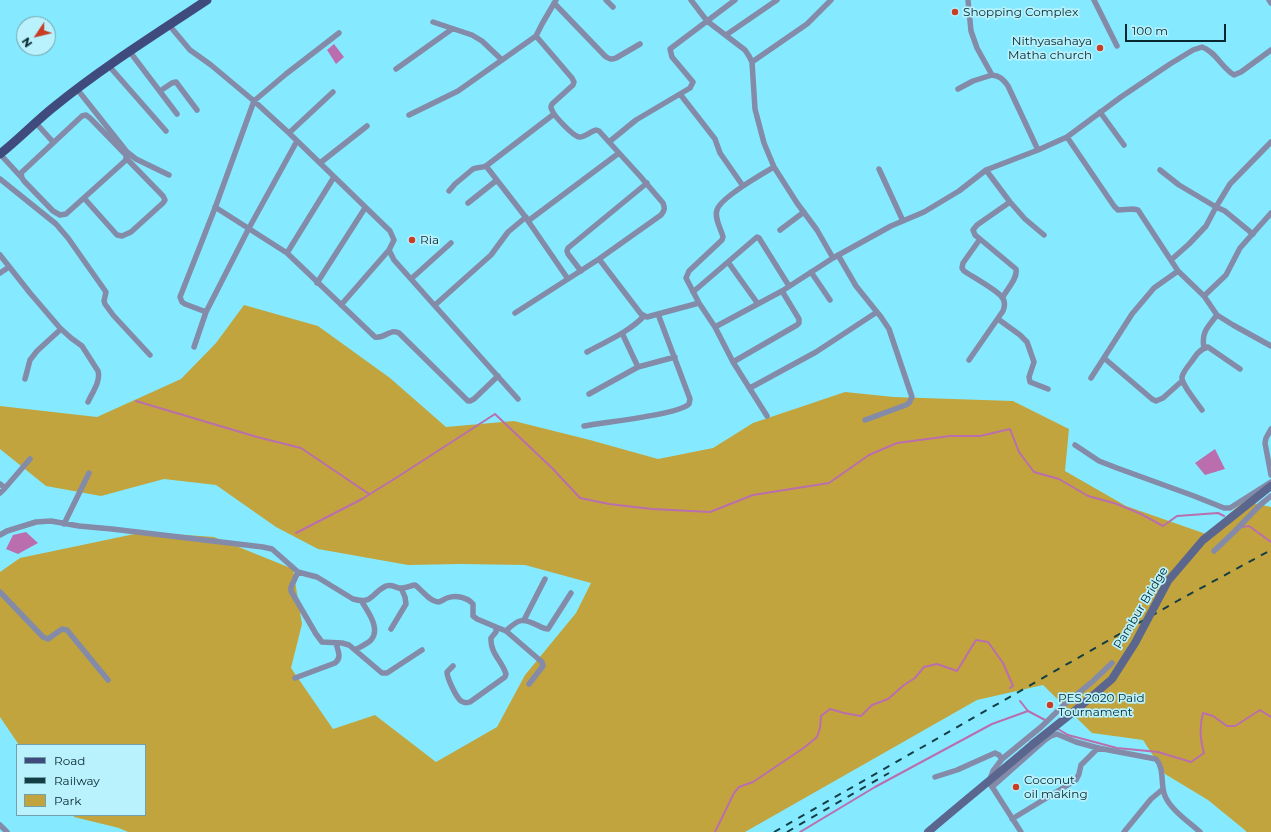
<!DOCTYPE html>
<html>
<head>
<meta charset="utf-8">
<style>
  body { margin:0 }
  #map { position:relative; width:1271px; height:832px; overflow:hidden; background:#85eaff; font-family:Montserrat,sans-serif }
  canvas { display:block }
  .legend { position:absolute; left:16px; top:744px; width:130px; height:72px; box-sizing:border-box; background:#b9f1fd; border:1px solid #71a1aa; margin:0; padding:5px 7px; list-style:none; font-size:12px; color:#06282e }
  .legend li { display:flex; align-items:center; gap:8px; height:20px }
  .legend b { width:20px; border:1px solid #71a1aa }
  .north { position:absolute; left:16px; top:16px; width:40px; height:40px; box-sizing:border-box; background:#b9f1fd; border:1px solid #71a1aa; border-radius:50%; rotate:235deg; font-size:11px; font-weight:700; line-height:16px; text-align:center; color:#06282e }
  .north::after { content:''; display:block; margin:auto; width:14px; height:18px; background:#c83d24; clip-path:polygon(50% 0,100% 100%,50% 72%,0 100%) }
  .scale { position:absolute; left:1125px; top:24px; width:101px; height:18px; box-sizing:border-box; border:2px solid #06282e; border-top:0; padding-left:5px; font-size:12px; line-height:14px; white-space:nowrap; color:#06282e; -webkit-text-stroke:3px #b9f1fd; paint-order:stroke }
</style>
</head>
<body>
<div id="map">
<canvas width="1271" height="832"></canvas>
<ul class="legend">
<li><b style="height:5px;background:#404b7d"></b>Road</li>
<li><b style="height:5px;background:#143e46"></b>Railway</li>
<li><b style="height:11px;background:#c2a43e"></b>Park</li>
</ul>
<div class="north">N</div>
<div class="scale">100 m</div>
</div>
<script>
const c = document.querySelector('canvas').getContext('2d');
c.lineJoin = 'round';
function paint(path, color) { c.fillStyle = color; c.fill(path, 'evenodd'); }
function stroke(path, color, width, dash) { c.strokeStyle = color; c.lineWidth = width; c.lineCap = dash ? 'butt' : 'round'; c.setLineDash(dash || []); c.stroke(path); }
function label(font, color, halo, rows, align = 'center') {
  c.font = font + ' Montserrat,sans-serif'; c.lineWidth = 3.5; c.setLineDash([]); c.textBaseline = 'middle'; c.strokeStyle = halo; c.fillStyle = color; for (const [text, x, y, turn = 0] of rows) {
    c.save(); c.translate(x, y); c.rotate((+turn || 0) * Math.PI / 180); c.textAlign = isNaN(turn) ? turn : align; if (halo) c.strokeText(text, 0, 0); c.fillText(text, 0, 0); c.restore();
  }
}
const green = new Path2D(`
  M244 305 318 326 390 378 446 427 514 421 590 440 658 459 713 448 753 423 845 392 894 397 1013 401 1069 429 1065 471 1126 506 1206 534 1244 501 1271 507V832H1246V831L1208 800 1165 774 1143 740 1092 733 1043 685 977 700 745 832H128L119 828 74 817 73 815H145V745H19L0 717V572L20 558 144 532 214 537 293 569 302 624 291 668 333 729 375 715 436 762 497 727 525 675 576 613 591 583 525 565 461 564 408 565 318 549 276 527 216 485 164 479 101 496 46 486 0 449V406L97 417 181 379 216 343Z`);
const water = new Path2D(`
  M334 44 344 57 336 64 327 50Z
  M1215 449 1225 469 1205 475 1195 463Z
  M26 532 38 543 18 554 6 549 13 535Z`);
const stream = new Path2D(`
  M136 401 257 437 301 448 369 494
  M1242 527 1249 526 1271 542
  M296 533 362 499 399 476 495 414 553 469 580 498 609 504 652 509 710 512 753 495 829 483 869 455 897 443 950 436H980L1010 429 1019 452 1034 472 1059 479 1088 496 1117 504 1141 514 1163 526 1177 516 1218 513 1224 516
  M1020 701 1028 711 1045 720
  M1058 729 1068 735 1117 748 1158 752 1191 762 1204 753C1200 739 1199 727 1203 713L1213 716 1227 726H1235L1260 710 1271 717
  M715 832 734 793 739 787 753 782 805 747 817 737 820 728 821 716 830 709 844 713 861 716 872 705 888 699 904 685 915 678 924 667 937 664 957 671 976 640 988 642 1003 663 1013 686 1010 688
  M800 832 875 787 992 724 1028 711`);
const minor = new Path2D(`
  M606 0 613 7
  M691 0 707 21 745 50 749 56 752 62 755 109 764 143 774 167 797 203 817 230 833 258
  M968 0 971 31 977 48 992 75C1000 76 1003 79 1008 86L1038 150
  M1094 0 1117 46
  M1269 0 1271 3
  M554 3 605 56C609 59 611 60 616 58L640 44
  M433 22 472 35 482 41 502 60
  M169 25 190 50 211 65 254 101 289 133 390 231 394 240 389 250 394 260 518 399
  M726 35 777 0
  M536 36 572 78 574 82 573 85 552 104C551 107 550 107 552 110 554 116 573 136 579 137 584 138 591 131 596 130L599 131 640 176 663 203C665 208 665 210 661 215L599 259
  M130 52 177 114
  M752 62 807 24 831 0
  M109 66 166 131
  M396 69 452 29
  M77 89 127 152 136 159 169 175
  M958 89 973 81 992 75
  M160 91 172 83 176 82 197 110
  M680 94 715 139 720 153 743 186
  M1100 112 1124 145
  M86 115 90 118 126 155V160L66 214 60 215 53 211 24 181 22 178 21 173 82 116Z
  M409 115 458 91 536 36 542 24 556 0
  M36 123 53 142
  M289 133 333 92
  M1067 137 1114 206 1118 210 1133 209 1138 210 1178 271 1204 296
  M609 142 636 120 690 88 693 82 672 57 670 49 735 0
  M0 154 22 178
  M320 163 367 126
  M486 166 524 215 568 279 599 259 641 314 647 317 658 314 690 399 689 404C677 415 604 422 584 426
  M879 169 903 221
  M986 170 1010 202 1025 219 1044 235
  M1160 170 1179 185 1216 207 1206 226 1189 244 1171 260
  M0 179 56 224 68 238 106 292 104 301 105 304 113 315 150 355
  M449 191 455 184 473 169C477 167 482 168 486 166L554 114
  M84 198 117 235 122 236 131 232 163 203 165 200 163 196 126 158
  M468 203 497 180
  M215 207 287 253 375 337C385 339 390 328 399 333L468 401H470L474 399 498 376
  M1271 213 1240 248 1226 275 1204 296 1217 315 1233 325 1271 346
  M528 221 619 153
  M780 230 804 212
  M1253 234 1225 211 1216 207 1230 184 1271 142
  M287 253 334 177
  M0 255 30 293 60 328 71 338 82 346 98 371C101 381 92 393 88 402
  M838 255 856 286 881 317 889 329 912 397 909 403 906 405 865 420
  M728 262 758 304
  M581 271 568 254 567 251 568 248 647 183
  M811 272 830 300
  M0 273 9 267
  M411 279 451 243
  M317 283 365 208
  M693 292 757 237 759 238 789 286
  M1003 297C1007 289 1018 278 1016 269L980 239 975 235 973 230 977 225 1010 202
  M341 305 389 250
  M435 305 491 255 508 232 526 217
  M206 312 185 304 182 302 180 297 215 208 254 101 286 74 339 33
  M515 313 568 279
  M658 314 699 303
  M998 319 1020 335 1027 342 1034 362 1029 377 1030 382 1048 389
  M715 327 782 291 833 258 891 226 924 212 959 191 986 170 1038 150 1067 137 1121 97 1170 64 1193 50 1202 47C1216 52 1221 67 1234 75L1241 72 1271 50
  M622 333 638 367
  M194 347 206 312 249 228 297 141
  M1204 348C1201 332 1208 327 1217 315
  M587 352C607 341 629 332 644 316
  M1104 358 1152 399 1156 401 1163 398 1182 381
  M969 360 1003 311C1005 306 1005 300 1001 296 995 289 973 277 964 271L962 268 963 263 980 239
  M733 362 797 325 799 323V319L782 291
  M1091 378 1132 314 1154 288 1178 271
  M25 379 30 360 37 351 61 329
  M750 388 816 352 877 312
  M589 394 638 367 675 357
  M1202 410C1198 404 1181 384 1182 377 1183 372 1188 366 1192 361 1196 355 1200 349 1208 347L1240 369
  M767 416 733 362 715 327 699 303 686 278 689 271 722 240 723 237C721 229 714 218 717 210 720 198 762 174 774 167
  M1271 429 1266 438 1265 443 1271 475
  M1075 445 1099 461 1117 468 1194 496 1224 508H1230L1271 482
  M0 484 5 488 0 493
  M5 488 30 459
  M64 524 89 473
  M0 535 7 531 36 522 51 521 79 526 112 529 263 547 272 549 298 572 317 577 353 599C373 605 371 593 386 586 392 584 394 587 399 588 404 589 409 586 415 585 422 590 429 601 438 602 441 602 444 599 447 598 456 595 467 597 473 604V616L477 619 496 627V632L491 638C490 653 502 661 506 674L505 677 470 702C467 703 464 703 461 701 456 697 447 678 447 672L453 666
  M1214 551 1235 531 1260 505 1271 496
  M298 572 291 587V591L316 634 322 642 342 643 349 645 382 673H387L422 650
  M0 592 43 637 48 639 62 629 67 630 108 680
  M524 620 545 579
  M496 627 506 631 542 662 543 666 529 684
  M391 629 406 604 405 597 401 588
  M506 631C519 618 523 618 539 626 543 628 545 629 548 629L571 593
  M355 650C360 647 367 644 371 640 381 629 368 612 362 602
  M295 678 335 663C342 658 338 651 336 643
  M935 777 957 770 995 753 999 755 1002 759
  M992 787 1045 740 1051 736 1057 734 1076 742 1098 748 1156 759C1165 769 1160 784 1165 796 1171 810 1189 822 1200 832
  M1012 819 1076 780 1079 774 1081 765 1098 748
  M0 825 7 832
  M1021 832 989 782 993 771 1002 759 1041 727 1065 704 1093 681 1112 663
  M1124 832 1151 799 1163 789`);
const secondary = new Path2D(`
  M928 832C963 802 998 774 1033 744`);
const primary = new Path2D(`
  M0 154C19 139 36 121 55 106 103 67 156 34 207 0`);
const rail = new Path2D(`
  M774 832 1179 600 1271 550
  M787 832 889 773`);
const secondaryBridge = new Path2D(`
  M1033 744 1082 705 1112 679 1135 643 1168 581 1203 540 1271 486`);
const markers = [
  [955,12,4,"#c83d24"],
  [1100,48,4,"#c83d24"],
  [412,240,4,"#c83d24"],
  [1050,705,4,"#c83d24"],
  [1016,787,4,"#c83d24"]
];
const poiNames = [
  ["Shopping Complex",963,12],
  ["Nithyasahaya",1092,41,"right"],
  ["Matha church",1092,55,"right"],
  ["Ria",420,240],
  ["PES 2020 Paid",1058,698],
  ["Tournament",1058,712],
  ["Coconut",1024,780],
  ["oil making",1024,794]
];
const streetNames = [
  ["Pambur Bridge",1141,608,-59]
];
paint(green, '#c2a43e');
paint(water, '#ba6eae');
stroke(stream, '#ba6eae', 2);
stroke(minor, '#838ba8', 5.5);
stroke(secondary, '#5b668f', 8);
stroke(primary, '#404b7d', 9);
stroke(rail, '#143e46', 2, [7, 7]);
stroke(secondaryBridge, '#5b668f', 8);
for (const [x, y, r, color] of markers) { const dot = new Path2D(); dot.arc(x, y, r, 0, 2 * Math.PI); c.fillStyle = color; c.fill(dot); stroke(dot, '#b9f1fd', 1.5); }
label('12px', '#06282e', '#b9f1fd', poiNames, 'left');
label('12px', '#06282e', '#b9f1fd', streetNames);
</script>
</body>
</html>
